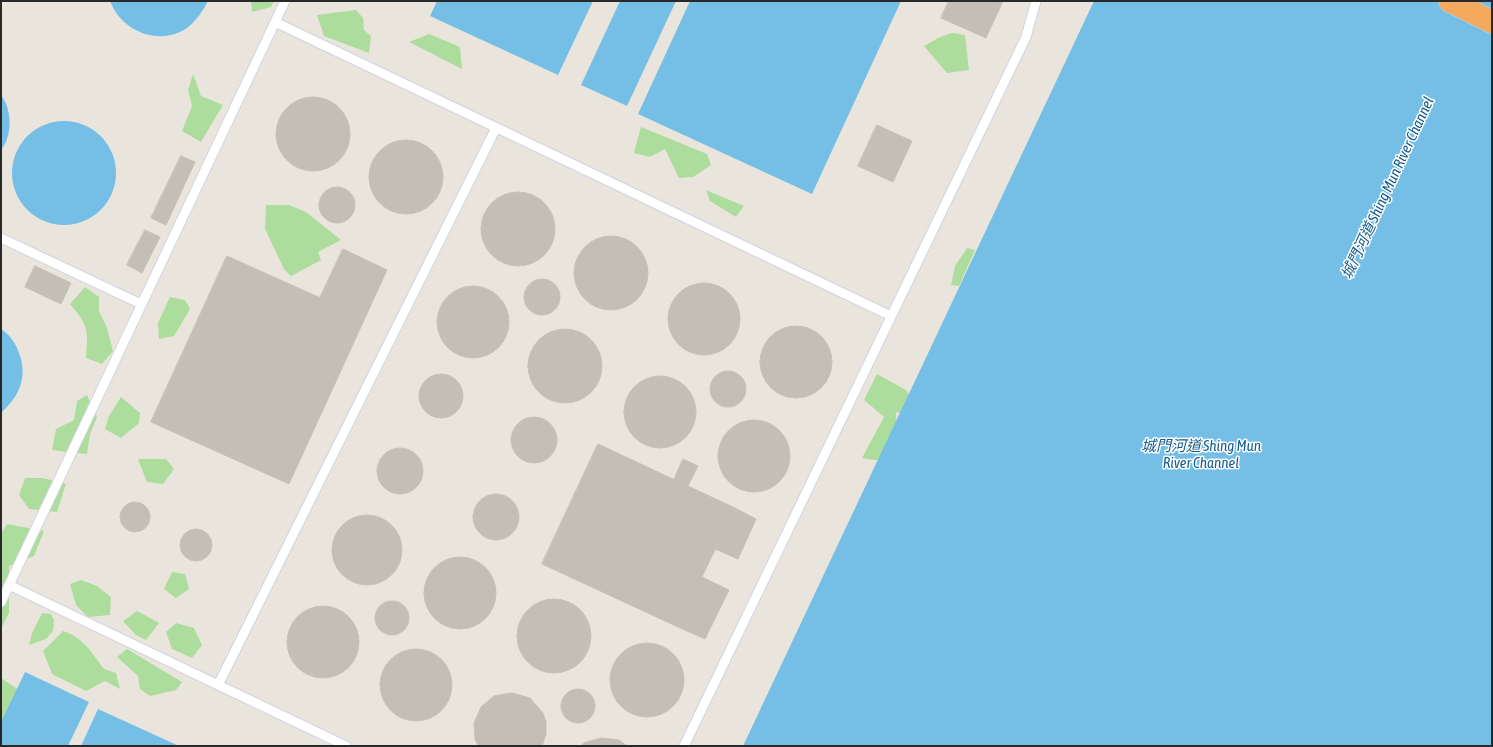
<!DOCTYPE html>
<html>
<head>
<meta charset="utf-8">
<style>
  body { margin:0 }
  #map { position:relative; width:1493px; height:747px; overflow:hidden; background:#eae5dc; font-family:"Asap Condensed",sans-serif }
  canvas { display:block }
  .frame { position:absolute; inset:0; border:2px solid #292929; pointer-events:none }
</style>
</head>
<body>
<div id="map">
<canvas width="1493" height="747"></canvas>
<div class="frame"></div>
</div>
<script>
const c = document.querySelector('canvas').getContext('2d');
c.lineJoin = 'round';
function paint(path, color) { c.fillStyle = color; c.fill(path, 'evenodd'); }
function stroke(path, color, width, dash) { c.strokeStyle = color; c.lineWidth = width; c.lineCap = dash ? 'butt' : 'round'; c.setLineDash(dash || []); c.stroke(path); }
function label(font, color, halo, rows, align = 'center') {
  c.font = font + ' "Asap Condensed","Noto Sans TC",sans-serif'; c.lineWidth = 3; c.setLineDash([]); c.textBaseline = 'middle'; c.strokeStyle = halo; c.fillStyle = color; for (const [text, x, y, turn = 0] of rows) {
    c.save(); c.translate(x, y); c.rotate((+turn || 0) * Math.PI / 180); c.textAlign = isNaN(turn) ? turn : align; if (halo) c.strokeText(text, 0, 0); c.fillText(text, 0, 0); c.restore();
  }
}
const green = new Path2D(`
  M251 1H274L271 7 252 12Z
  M356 10 363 18 364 30 371 36 369 53 324 36 317 15Z
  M952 33 965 35 969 70 947 73 924 46 940 37Z
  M429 34 460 47 462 69 409 42Z
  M193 74 201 96 223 105 201 142 182 131 192 106 188 90Z
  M641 127 707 154 711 165 693 177 679 178 665 149 650 157 634 153Z
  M706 190 744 206 736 217 710 201Z
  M266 205H289L306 212 341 240 318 252 321 260 291 276 284 269 265 229Z
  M967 248 975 250 959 286 951 285 955 266Z
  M85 287 99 297V311L107 328 113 351 102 364 86 358C88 330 89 326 70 304Z
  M170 297 185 300 190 309 174 336 159 339 158 323Z
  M877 374 906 390 917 406 911 416 896 412 897 448 887 462 862 458 884 417 864 400Z
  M87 395 97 417 90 434 87 454 52 450 56 429 74 420 77 401Z
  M121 397 140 413 139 423 121 438 105 429 109 416Z
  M138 459H166L174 469 163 484 147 482Z
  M25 478H43L66 484 57 512 29 509 19 495Z
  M7 524 44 531 34 556 9 566V613L1 629V534Z
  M172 572 185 574 189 589 176 598 164 589Z
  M81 580 97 586 111 597 110 615 88 617 76 605 70 584Z
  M137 611 159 623 146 640 136 635 123 621Z
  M42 613 51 614 54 620 53 631 46 639 29 645 32 633Z
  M176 623 194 628 202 645 192 658 172 649 166 632Z
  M63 631C83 637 92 653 104 669L116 673 120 689 105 681 86 691 52 674 43 651Z
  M127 649 182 682 176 690 150 696 140 689 138 676 117 657Z
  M1 678 31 698 1 735Z`);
const water = new Path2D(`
  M110 1H208C203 11 196 21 187 28 159 47 121 31 110 1Z
  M437 1H593L558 75 430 16Z
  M620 1H676L627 106 581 85Z
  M690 1H901L812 194 638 114Z
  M1094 1H1492V746H743Z
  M1 95C12 109 13 136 1 150Z
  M12 173a52 52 0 1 1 104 0a52 52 0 1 1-104 0Z
  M1 329C8 333 14 341 17 348 29 374 21 395 1 413Z
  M25 672 89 702 68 746H1V722Z
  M98 709 179 746H81Z`);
const building = new Path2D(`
  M949 1H1003L986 38 941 18Z
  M276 134a37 37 0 1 1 74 0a37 37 0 1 1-74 0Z
  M877 125 912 141 893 182 858 166Z
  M369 177a37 37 0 1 1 74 0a37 37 0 1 1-74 0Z
  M181 156 195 162 166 225 151 218Z
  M319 205a18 18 0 1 1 36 0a18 18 0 1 1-36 0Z
  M481 229a37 37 0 1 1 74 0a37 37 0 1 1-74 0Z
  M145 230 160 237 142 273 127 265Z
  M574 273a37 37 0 1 1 74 0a37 37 0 1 1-74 0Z
  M343 249 387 270 365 318 320 298Z
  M227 256 365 318 289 484 151 422Z
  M35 266 71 283 61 304 25 287Z
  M524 297a18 18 0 1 1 36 0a18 18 0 1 1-36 0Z
  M668 319a36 36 0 1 1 72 0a36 36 0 1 1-72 0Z
  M437 322a36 36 0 1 1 72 0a36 36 0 1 1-72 0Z
  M760 362a36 36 0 1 1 72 0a36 36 0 1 1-72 0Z
  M528 366a37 37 0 1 1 74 0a37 37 0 1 1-74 0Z
  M710 389a18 18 0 1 1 36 0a18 18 0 1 1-36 0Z
  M419 396a22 22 0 1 1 44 0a22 22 0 1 1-44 0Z
  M624 412a36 36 0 1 1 72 0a36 36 0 1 1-72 0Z
  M511 440a23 23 0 1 1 46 0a23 23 0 1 1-46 0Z
  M718 456a36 36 0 1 1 72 0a36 36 0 1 1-72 0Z
  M598 444 735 508 678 627 542 564Z
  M377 471a23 23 0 1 1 46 0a23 23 0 1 1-46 0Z
  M683 459 698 466 688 486 674 480Z
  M473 517a23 23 0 1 1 46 0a23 23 0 1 1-46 0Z
  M120 517a15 15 0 1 1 30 0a15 15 0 1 1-30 0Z
  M735 508 756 519 738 559 715 549Z
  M332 550a35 35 0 1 1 70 0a35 35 0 1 1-70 0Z
  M180 545a16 16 0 1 1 32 0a16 16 0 1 1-32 0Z
  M424 593a36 36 0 1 1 72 0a36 36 0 1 1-72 0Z
  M702 577 729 590 705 639 678 627Z
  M517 636a37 37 0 1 1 74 0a37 37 0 1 1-74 0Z
  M375 618a17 17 0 1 1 34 0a17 17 0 1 1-34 0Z
  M287 642a36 36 0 1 1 72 0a36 36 0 1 1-72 0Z
  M610 680a37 37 0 1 1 74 0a37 37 0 1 1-74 0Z
  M380 685a36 36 0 1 1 72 0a36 36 0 1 1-72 0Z
  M561 706a17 17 0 1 1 34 0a17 17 0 1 1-34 0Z
  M512 693 530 698 543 713 546 722V734L542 746H478L475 739 474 723 481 707 494 696Z
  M601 738 619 740 627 746H581L584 743Z`);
const service = new Path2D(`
  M275 22 891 316
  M1 238 141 304
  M9 585 346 746
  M1 602 285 1
  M218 685 496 128
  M684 746 1026 37 1036 1`);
const motorway = new Path2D(`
  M1450 1 1492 22`);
const waterNames = [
  ["城門河道 Shing Mun River Channel",1388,188,-65],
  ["城門河道 Shing Mun",1201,446],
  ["River Channel",1201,463]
];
paint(green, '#addd9c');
paint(water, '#75bfe6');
paint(building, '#c3bfb7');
stroke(building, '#c5c1b6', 1);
stroke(service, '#d1d3e1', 11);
stroke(motorway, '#c3c3c3', 24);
stroke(service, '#fff', 9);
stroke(motorway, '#f3aa5e', 22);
label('italic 15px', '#165c8f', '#fff', waterNames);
</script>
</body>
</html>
